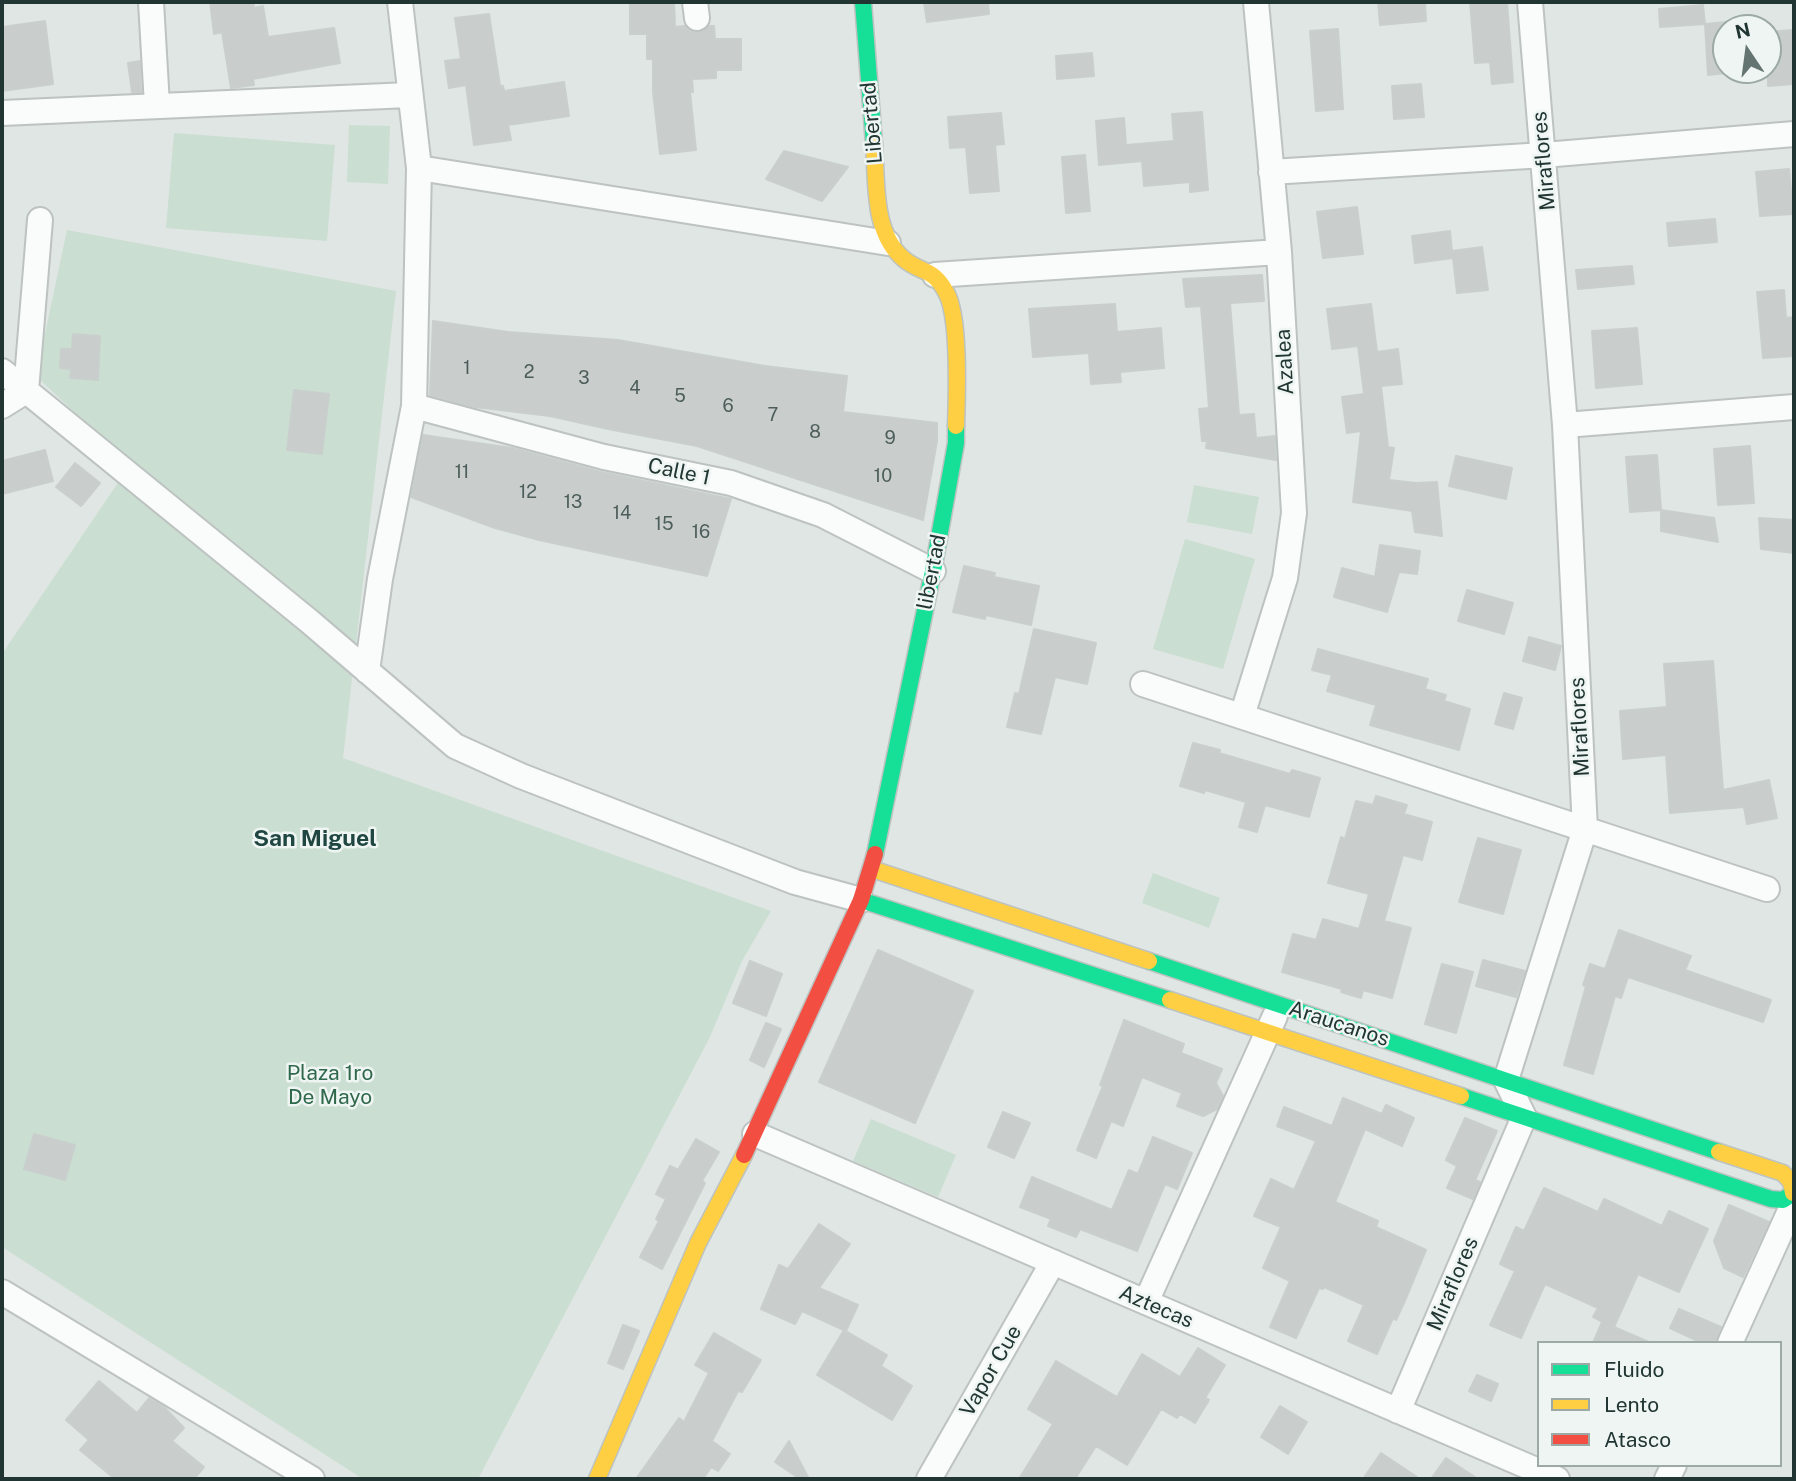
<!DOCTYPE html>
<html>
<head>
<meta charset="utf-8">
<style>
  body { margin:0 }
  #map { position:relative; width:1796px; height:1481px; overflow:hidden; background:#e0e6e4; font-family:"Public Sans",sans-serif }
  canvas { display:block }
  .frame { position:absolute; inset:0; border:4px solid #213633; pointer-events:none }
  .legend { position:absolute; left:1537px; top:1341px; width:245px; height:126px; box-sizing:border-box; background:#eef5f2; border:2px solid #9ca9a6; margin:0; padding:9px 12px; list-style:none; font-size:21px; color:#213633 }
  .legend li { display:flex; align-items:center; gap:14px; height:35px }
  .legend b { width:35px; border:2px solid #9ca9a6 }
  .north { position:absolute; left:1712px; top:14px; width:70px; height:70px; box-sizing:border-box; background:#eef5f2; border:2px solid #9ca9a6; border-radius:50%; rotate:347deg; font-size:19px; font-weight:700; line-height:28px; text-align:center; color:#213633 }
  .north::after { content:''; display:block; margin:auto; width:24px; height:32px; background:#647471; clip-path:polygon(50% 0,100% 100%,50% 72%,0 100%) }
</style>
</head>
<body>
<div id="map">
<canvas width="1796" height="1481"></canvas>
<div class="frame"></div>
<ul class="legend">
<li><b style="height:9px;background:#16e098"></b>Fluido</li>
<li><b style="height:9px;background:#ffcf43"></b>Lento</li>
<li><b style="height:9px;background:#f24e42"></b>Atasco</li>
</ul>
<div class="north">N</div>
</div>
<script>
const c = document.querySelector('canvas').getContext('2d');
c.lineJoin = 'round';
function paint(path, color) { c.fillStyle = color; c.fill(path, 'evenodd'); }
function stroke(path, color, width, dash) { c.strokeStyle = color; c.lineWidth = width; c.lineCap = dash ? 'butt' : 'round'; c.setLineDash(dash || []); c.stroke(path); }
function label(font, color, halo, rows, align = 'center') {
  c.font = font + ' "Public Sans",sans-serif'; c.lineWidth = 5; c.setLineDash([]); c.textBaseline = 'middle'; c.strokeStyle = halo; c.fillStyle = color; for (const [text, x, y, turn = 0] of rows) {
    c.save(); c.translate(x, y); c.rotate((+turn || 0) * Math.PI / 180); c.textAlign = isNaN(turn) ? turn : align; if (halo) c.strokeText(text, 0, 0); c.fillText(text, 0, 0); c.restore();
  }
}
const green = new Path2D(`
  M349 125 390 126 388 184 347 182Z
  M174 133 335 145 327 241 166 228Z
  M67 230 396 291 343 758 771 911 742 961 709 1039 478 1479H363L2 1247V654L130 465 36 376Z
  M1194 485 1259 497 1252 534 1187 522Z
  M1185 539 1255 559 1223 669 1153 649Z
  M1153 873 1220 898 1209 928 1142 903Z
  M871 1119 956 1155 938 1197 853 1161Z`);
const building = new Path2D(`
  M210 2H253L254 8 263 6 268 37 334 28 340 63 253 79 254 85 231 88 222 32 214 34Z
  M630 2H674L675 27 685 26 691 31 698 33 709 26H714L715 39H741V70H716V78L692 79 693 92H690L696 150 660 154 653 92V59H647V34H630Z
  M924 2H988L989 14 927 22Z
  M1378 2H1425L1426 21 1380 25Z
  M1470 2H1507L1513 82 1492 84 1490 62 1475 63Z
  M1703 5 1705 24 1660 27 1659 9Z
  M489 14 500 86H503L504 91 564 82 569 116 508 125 511 140 474 145 466 85 449 88 445 61 461 59 455 18Z
  M45 21 53 84 2 91V27Z
  M1726 22V73L1708 75 1705 24Z
  M1338 29 1343 109 1316 111 1310 31Z
  M1793 30 1794 84 1768 86V32Z
  M1092 53 1094 76 1057 79 1056 56Z
  M140 61 141 92H132L128 63Z
  M1421 84 1424 117 1394 119 1392 86Z
  M1202 112 1208 190 1190 192V182L1144 186 1142 161 1099 165 1096 121 1124 118 1126 145 1174 141 1172 114Z
  M1001 113 1004 144 995 145 999 191 970 193 966 147 950 148 948 117Z
  M784 151 848 167 822 201 766 179Z
  M1085 155 1090 211 1066 213 1062 157Z
  M1789 169 1793 214 1760 216 1756 172Z
  M1357 207 1363 254 1323 258 1317 212Z
  M1715 219 1717 242 1669 246 1667 223Z
  M1450 231 1452 251 1482 247 1488 290 1457 293 1453 258 1415 263 1412 236Z
  M1632 266 1634 284 1578 289 1576 270Z
  M1262 275 1264 301 1230 303 1239 415 1254 414 1256 438 1275 436 1276 460 1206 448 1207 441H1202L1199 409 1209 408 1201 306 1186 307 1183 279Z
  M1784 290 1786 318 1794 317V356L1763 358 1757 292Z
  M1115 304 1117 332 1161 328 1164 368 1120 372 1121 382 1091 384 1089 353 1033 357 1029 309Z
  M1371 304 1377 352 1398 349 1402 384 1381 386 1388 447 1394 448 1389 480 1416 483 1437 482 1442 536 1415 532 1412 511 1353 502 1361 431 1347 433 1342 397 1364 394 1358 346 1332 349 1327 309Z
  M433 321 508 332 618 340 765 366 847 376 843 412 937 423V441L923 520 697 446 608 429 550 416 475 407 430 395Z
  M1637 328 1642 384 1596 388 1592 331Z
  M73 334 100 336 98 380 70 378 71 369 60 368 61 349H72Z
  M294 390 329 394 322 454 287 450Z
  M423 435 512 448 601 472 731 499 707 576 539 540 495 528 411 497Z
  M1750 446 1754 503 1718 505 1714 449Z
  M45 450 53 481 2 494V461Z
  M1657 455 1661 510 1630 512 1626 457Z
  M1456 456 1512 468 1506 499 1449 486Z
  M75 463 100 483 81 506 56 487Z
  M1661 510 1714 518 1718 542 1661 531Z
  M1759 518 1794 520V553L1761 549Z
  M1380 545 1420 551 1417 574 1399 572 1387 612 1334 597 1342 568 1375 577Z
  M964 566 995 573 994 577 1039 586 1031 625 986 615 985 619 953 612Z
  M1467 590 1513 603 1504 634 1458 621Z
  M1034 629 1096 643 1087 684 1055 677 1041 734 1007 727 1015 693 1019 694Z
  M1529 637 1561 646 1555 670 1523 661Z
  M1318 649 1428 679 1425 689 1446 695 1444 701 1470 709 1459 750 1370 725 1376 705 1327 691 1332 675 1312 670Z
  M1713 661 1723 790 1769 780 1777 818 1747 824 1744 807 1670 813 1666 755 1623 759 1620 711 1667 707 1664 664Z
  M1504 693 1522 698 1513 729 1495 724Z
  M1193 743 1220 750 1219 753 1290 774 1292 770 1320 778 1309 817 1265 805 1257 832 1239 827 1246 802 1205 790 1204 793 1180 786Z
  M1376 796 1407 805 1404 814 1432 822 1422 860 1403 855 1384 921 1411 928 1392 998 1363 990 1361 998 1341 992 1342 989 1282 972 1293 934 1316 940 1323 919 1359 929 1369 894 1328 883 1341 837 1345 839 1356 801 1373 805Z
  M1478 838 1521 850 1503 914 1459 902Z
  M1619 930 1691 956 1685 970 1771 1000 1763 1022 1628 977 1621 998 1615 996 1593 1074 1564 1065 1586 986 1583 985 1590 964 1605 969Z
  M878 950 973 991 915 1123 819 1082Z
  M1483 960 1525 971 1516 997 1476 986Z
  M750 961 782 974 766 1016 733 1003Z
  M1442 964 1473 972 1456 1033 1425 1024Z
  M1124 1020 1184 1044 1181 1053 1222 1069 1216 1083 1223 1096 1217 1109 1203 1116 1177 1106 1182 1093 1142 1077 1123 1126 1111 1121 1096 1158 1077 1150 1103 1086 1100 1085Z
  M766 1023 781 1029 764 1067 750 1060Z
  M1343 1098 1382 1114 1386 1105 1414 1118 1402 1146 1365 1129 1335 1202 1378 1221 1376 1227 1426 1250 1404 1303 1396 1320 1393 1318 1377 1354 1348 1341 1364 1305 1324 1287 1323 1289 1319 1288 1296 1338 1270 1327 1290 1281 1263 1268 1281 1227 1254 1216 1271 1179 1294 1190 1316 1141 1277 1126 1284 1107 1332 1126Z
  M1003 1112 1030 1123 1014 1158 988 1147Z
  M1465 1118 1497 1131 1475 1180 1480 1182 1473 1199 1447 1188 1457 1166 1446 1160Z
  M34 1134 75 1145 65 1180 24 1169Z
  M1153 1137 1192 1153 1177 1189 1165 1184 1137 1251 1080 1229 1076 1237 1048 1226 1051 1219 1020 1207 1032 1177 1112 1210 1129 1170 1138 1174Z
  M696 1139 719 1152 702 1181 705 1183 662 1269 640 1257 659 1221 656 1219 666 1199 656 1194 670 1166 678 1170Z
  M1544 1188 1598 1212 1604 1199 1662 1226 1669 1211 1708 1229 1679 1292 1638 1274 1614 1327 1651 1343H1593L1602 1322 1593 1317 1598 1308 1545 1284 1521 1338 1490 1325 1515 1271 1500 1264 1516 1227 1524 1231Z
  M1729 1205 1769 1222 1743 1277 1724 1268 1714 1241Z
  M819 1224 850 1244 819 1288 858 1305 846 1331 802 1311 795 1324 761 1309 779 1265 788 1269Z
  M1679 1309 1721 1327 1714 1343H1702L1670 1328Z
  M623 1325 639 1331 623 1369 608 1363Z
  M844 1330 887 1355 881 1366 912 1386 892 1420 817 1375Z
  M714 1333 761 1360 742 1392 738 1391 712 1441 730 1454 718 1471 711 1467 703 1479H636L679 1418 684 1422 709 1373 695 1365Z
  M1198 1348 1225 1365 1205 1398 1209 1400 1195 1423 1180 1414 1177 1418 1161 1409 1127 1465 1096 1446 1075 1479H1019L1053 1424 1028 1409 1056 1361 1117 1397 1142 1354 1180 1377Z
  M1477 1375 1498 1384 1491 1401 1469 1391Z
  M99 1381 137 1413 149 1398 164 1407 184 1428 172 1441 204 1467 194 1479H115L80 1450 89 1440 66 1420Z
  M1280 1406 1307 1422 1288 1454 1261 1437Z
  M789 1441 809 1479H800L775 1462Z
  M1381 1453 1420 1479H1363Z
  M1446 1458 1478 1479H1431Z`);
const street = new Path2D(`
  M151 2 157 105
  M695 2 697 18
  M2 113 409 95
  M419 168 888 243
  M1271 172 1544 155 1794 134
  M935 275 1279 252
  M2 371 309 621 455 746 521 776 795 882 861 900
  M2 406 26 391 40 220
  M414 406 604 457 731 483 823 515 933 571
  M1565 425 1794 407
  M367 671 380 579 414 406 419 168 400 2
  M1143 684 1767 889
  M1242 716 1285 578 1294 513 1279 252 1256 2
  M755 1134 1557 1479
  M2 1292 312 1479
  M1146 1302 1275 1016
  M1730 1343 1794 1202
  M1398 1411 1524 1117 1506 1080 1585 829 1565 425 1530 2
  M929 1479 1053 1262
  M1667 1479 1674 1465`);
const fast = new Path2D(`
  M863 2 874 144
  M875 854 933 571 956 443V426
  M861 900 1170 1000
  M1149 961 1719 1152
  M1461 1096 1771 1199 1783 1200 1793 1193`);
const slow = new Path2D(`
  M874 144C877 182 872 234 905 260 923 274 933 268 946 292 960 316 957 396 956 426
  M872 869 1149 961
  M1170 1000 1461 1096
  M1719 1152 1783 1173 1791 1182 1793 1193
  M597 1479 698 1243 744 1155`);
const jam = new Path2D(`
  M744 1155 861 900 875 854`);
const numberNames = [
  ["1",467,368],
  ["2",529,372],
  ["3",584,378],
  ["4",635,388],
  ["5",680,396],
  ["6",728,406],
  ["7",773,415],
  ["8",815,432],
  ["9",890,438],
  ["11",462,472],
  ["10",883,476],
  ["12",528,492],
  ["13",573,502],
  ["14",622,513],
  ["15",664,524],
  ["16",701,532]
];
const streetNames = [
  ["Libertad",872,123,-95],
  ["Miraflores",1544,161,-95],
  ["Azalea",1285,362,-93],
  ["Calle 1",679,472,12],
  ["libertad",932,572,-79],
  ["Miraflores",1580,727,-93],
  ["Araucanos",1339,1024,18],
  ["Miraflores",1453,1284,-67],
  ["Aztecas",1156,1307,23],
  ["Vapor Cue",991,1371,-60]
];
const parkNames = [
  ["Plaza 1ro",330,1074],
  ["De Mayo",330,1098]
];
const neighbourhoodNames = [
  ["San Miguel",315,839]
];
paint(green, '#cbded2');
paint(building, '#c9cecd');
stroke(building, '#c9cfcd', 2);
stroke(street, '#bdc3c1', 28);
stroke(fast, '#bdc3c1', 19);
stroke(slow, '#bdc3c1', 19);
stroke(jam, '#bdc3c1', 19);
stroke(street, '#fafbfb', 24);
stroke(fast, '#16e098', 16);
stroke(slow, '#ffcf43', 16);
stroke(jam, '#f24e42', 16);
label('18px', '#4c5d5a', null, numberNames);
label('21px', '#213633', '#eef5f2', streetNames);
label('21px', '#30684c', '#eef5f2', parkNames);
label('bold 23px', '#1f4640', '#eef5f2', neighbourhoodNames);
</script>
</body>
</html>
